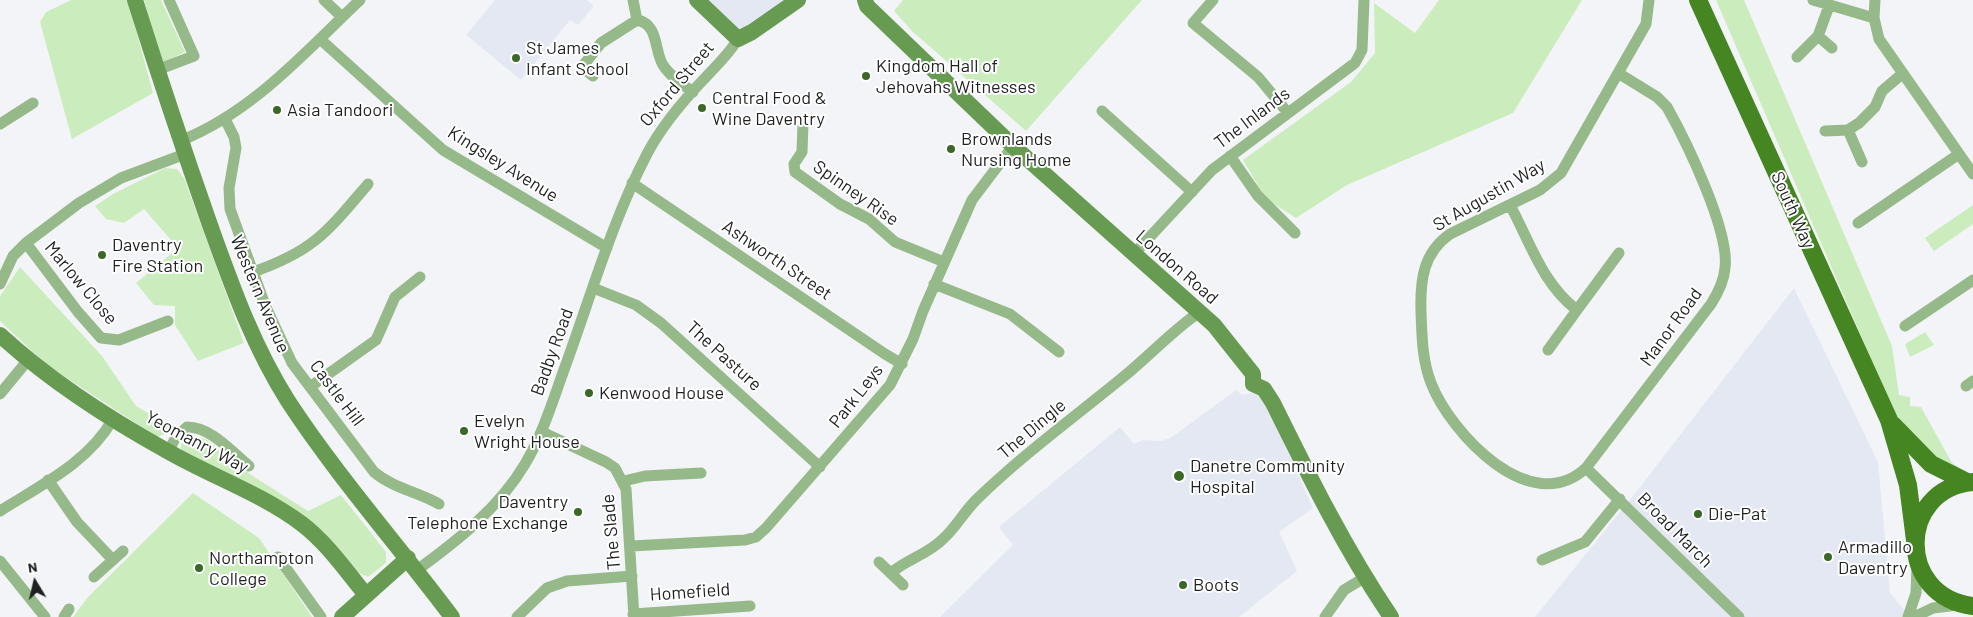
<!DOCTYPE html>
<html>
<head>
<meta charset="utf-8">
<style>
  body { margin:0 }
  #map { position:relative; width:1973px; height:617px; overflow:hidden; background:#f3f4f7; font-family:Barlow,sans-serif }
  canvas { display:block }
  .north { position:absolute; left:10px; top:557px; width:50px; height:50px; -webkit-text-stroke:4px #fff; paint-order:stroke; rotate:351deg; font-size:14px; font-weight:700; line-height:20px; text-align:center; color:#1f2021 }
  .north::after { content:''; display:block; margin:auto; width:18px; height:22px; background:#1f2021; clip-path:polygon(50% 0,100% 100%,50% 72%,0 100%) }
</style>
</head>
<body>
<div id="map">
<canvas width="1973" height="617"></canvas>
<div class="north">N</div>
</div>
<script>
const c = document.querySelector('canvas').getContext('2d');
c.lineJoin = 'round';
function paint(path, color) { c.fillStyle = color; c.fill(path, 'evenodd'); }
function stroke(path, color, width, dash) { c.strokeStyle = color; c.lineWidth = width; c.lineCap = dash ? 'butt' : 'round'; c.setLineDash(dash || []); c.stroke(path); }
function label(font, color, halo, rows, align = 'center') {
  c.font = font + ' Barlow,sans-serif'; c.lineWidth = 4; c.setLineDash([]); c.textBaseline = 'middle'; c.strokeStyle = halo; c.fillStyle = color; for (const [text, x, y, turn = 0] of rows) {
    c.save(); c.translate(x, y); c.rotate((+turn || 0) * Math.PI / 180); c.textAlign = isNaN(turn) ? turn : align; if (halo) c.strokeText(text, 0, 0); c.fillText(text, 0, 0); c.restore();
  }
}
const built = new Path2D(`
  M495 0H587L594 6 578 25 570 20 521 80 466 35Z
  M701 0H787L750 27 730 29Z
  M1794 288 1878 462 1890 593 1910 617H1535L1640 487Z
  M1236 390 1242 395 1252 393 1263 397 1313 508 1279 532 1297 571 1239 617H940L1013 545 999 527 1120 427 1134 444 1143 440 1162 441 1172 437Z`);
const green = new Path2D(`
  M71 0H128L153 93 72 139 40 22 46 12Z
  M144 0H161L185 52 161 64Z
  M903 0H1142L1026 131 912 31 894 11Z
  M1439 0H1582L1513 113 1347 185 1296 218 1266 199 1243 160 1351 82 1375 53 1374 3 1415 33Z
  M1716 0H1744L1892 346 1899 395 1910 397V406L1921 407 1952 463 1972 476 1946 470 1910 438 1884 395 1865 345Z
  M165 168 177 169 184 178 244 343 198 361 175 325V306L154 305 136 283 178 248 144 209 124 223 106 219 95 206 113 194Z
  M1973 205V224L1934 251 1925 238Z
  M20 267 102 356 136 406 173 428 168 433 157 437 47 365 0 321V296Z
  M1925 332 1934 345 1910 357 1905 344Z
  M194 435 207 440 251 475 308 511 341 495 386 552V563L368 577 356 572 337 547 181 453V443Z
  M193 493 259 538 312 617H73L88 597Z`);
const street = new Path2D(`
  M324 0 342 17
  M633 0 637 20
  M1213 0 1193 23 1258 77 1288 113
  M1813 0 1874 18
  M1875 0 1874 18 1879 39 1973 174
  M1818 36 1832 48
  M320 39 443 150 607 248
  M1797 57 1818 36 1829 6
  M157 70 194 56 169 0
  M1618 73 1657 97 1667 107C1686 141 1730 231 1725 268 1724 281 1718 293 1711 304L1586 468C1531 519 1451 434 1431 383 1422 360 1422 336 1421 312 1420 280 1423 253 1450 234L1540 190 1561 173 1646 24 1649 0
  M593 76 582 67 601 43 637 20C659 24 654 51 663 65 670 76 683 85 693 92
  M1102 111 1192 192
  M225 119 234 137 236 148 229 188 230 209 265 305 292 363 374 472C393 488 418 492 439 504
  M0 124 33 103
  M803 124 802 152 794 164 795 172 840 204 869 219 895 242 944 262
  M1848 130 1862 162
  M1825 131 1848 130 1859 123 1875 107 1882 91 1902 74
  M180 141C253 112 304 53 360 0
  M1230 156 1258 196 1295 233
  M632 183 885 354 902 364
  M1510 205C1530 242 1543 285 1577 310L1619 253
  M1858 223 1959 154
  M26 243 78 312 101 338 119 340 168 321
  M1133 255 1212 170 1355 63 1362 50 1364 0
  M253 272C314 251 328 231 368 184
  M0 284 13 256 26 243 79 203 121 178 185 154
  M934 284 1010 314 1059 352
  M593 288 636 305 661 323 820 467
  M1905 326 1973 280
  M1548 350 1577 310
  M1966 386 1973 381
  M310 387 376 340 395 297 420 277
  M0 394 28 360
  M542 432 606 462 615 468 626 489 634 617
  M168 452 176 437 187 427C211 427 231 451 249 466
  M1586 468 1739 617
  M48 480 77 522 113 560
  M624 481 645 476 701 473
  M0 511C41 485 88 463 113 419
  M631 546 745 540 756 537 766 528 890 385 913 339 923 311 972 200 1013 146
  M278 557 321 617
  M1542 560 1585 542 1620 499
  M0 561 45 617
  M879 562 903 585
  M417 570C457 541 499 508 525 464 543 434 553 400 565 367 591 296 612 221 647 154 661 127 683 101 704 79 716 66 729 54 738 39
  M891 573C907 559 929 554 944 538 956 527 964 512 976 500 1021 456 1073 418 1122 378 1147 358 1168 335 1194 316L1196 311
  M94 577 123 551
  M633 614 750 606
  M64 617 69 609
  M517 617 547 588 567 581 632 576
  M1325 617 1344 590 1364 578
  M1908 617 1916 593 1917 566
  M1914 617 1933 608 1958 605`);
const secondary = new Path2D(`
  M135 0C159 76 184 151 210 225 232 286 253 346 288 401 337 476 398 545 452 617
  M697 0 738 39 752 32 798 0
  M865 0 867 6 1013 146 1214 325 1253 374V384L1264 389 1273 403C1309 476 1345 549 1391 617
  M0 335C50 381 109 419 169 452 213 477 262 494 302 524 328 544 346 571 366 595
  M342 617 408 558`);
const primary = new Path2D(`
  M1698 0 1889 420 1908 485 1915 540
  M1893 425 1931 464 1967 482
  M1973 482C1897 489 1896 597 1973 606`);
const markers = [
  [516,58,5,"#3b6826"],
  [866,76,5,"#3b6826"],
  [702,108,5,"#3b6826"],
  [277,110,5,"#3b6826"],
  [951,149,5,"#3b6826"],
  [102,255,5,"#3b6826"],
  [589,393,5,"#3b6826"],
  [464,431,5,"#3b6826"],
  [1179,476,6,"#3b6826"],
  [578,512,5,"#3b6826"],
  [1698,514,5,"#3b6826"],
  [1828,557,5,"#3b6826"],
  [199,568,5,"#3b6826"],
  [1183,585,5,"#3b6826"]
];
const poiNames = [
  ["St James",526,48],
  ["Infant School",526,69],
  ["Kingdom Hall of",876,66],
  ["Jehovahs Witnesses",876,87],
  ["Central Food &",712,98],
  ["Wine Daventry",712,119],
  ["Asia Tandoori",287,110],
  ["Brownlands",961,139],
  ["Nursing Home",961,160],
  ["Daventry",112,245],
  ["Fire Station",112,266],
  ["Kenwood House",599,393],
  ["Evelyn",474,421],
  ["Wright House",474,442],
  ["Danetre Community",1190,466],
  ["Hospital",1190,487],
  ["Daventry",568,502,"right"],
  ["Telephone Exchange",568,523,"right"],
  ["Die-Pat",1708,514],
  ["Armadillo",1838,547],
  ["Daventry",1838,568],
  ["Northampton",209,558],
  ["College",209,579],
  ["Boots",1193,585]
];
const streetNames = [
  ["Oxford Street",677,84,-50],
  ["The Inlands",1252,118,-37],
  ["Kingsley Avenue",503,164,32],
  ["Spinney Rise",856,193,35],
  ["St Augustin Way",1489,195,-30],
  ["South Way",1793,210,66],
  ["Ashworth Street",777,260,34],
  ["London Road",1177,267,41],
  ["Marlow Close",81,283,50],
  ["Western Avenue",260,294,67],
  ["Manor Road",1671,327,-54],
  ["Badby Road",552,352,-70],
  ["The Pasture",724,356,42],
  ["Castle Hill",337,393,53],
  ["Park Leys",856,396,-52],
  ["The Dingle",1032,429,-40],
  ["Yeomanry Way",197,442,28],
  ["Broad March",1675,530,45],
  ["The Slade",611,532,-95],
  ["Homefield",690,592,-4]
];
paint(built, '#e4e8f3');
paint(green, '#cbedbd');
stroke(street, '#96b989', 11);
stroke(secondary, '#689b52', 16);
stroke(primary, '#458522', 18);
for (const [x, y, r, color] of markers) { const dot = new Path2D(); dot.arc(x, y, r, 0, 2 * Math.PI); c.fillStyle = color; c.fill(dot); stroke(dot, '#fff', 2); }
label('18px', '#1f2021', '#fff', poiNames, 'left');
label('18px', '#1f2021', '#fff', streetNames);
</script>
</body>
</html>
